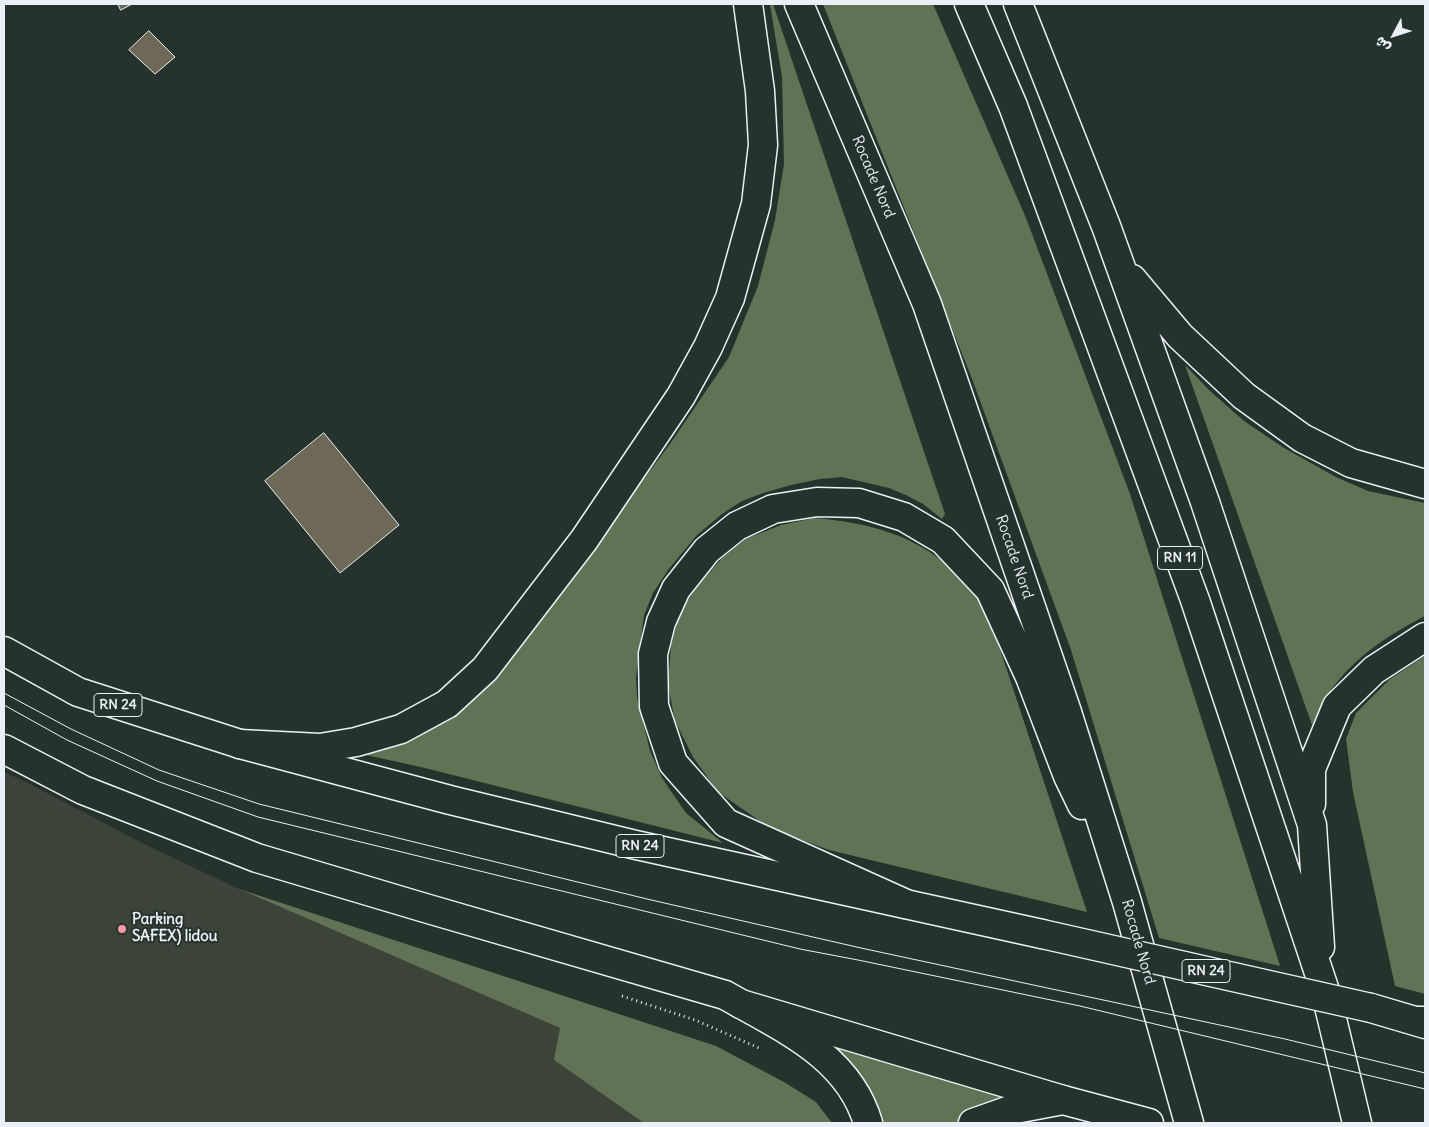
<!DOCTYPE html>
<html>
<head>
<meta charset="utf-8">
<style>
  body { margin:0 }
  #map { position:relative; width:1429px; height:1127px; overflow:hidden; background:#26332d; font-family:Delius,"Playpen Sans Arabic",sans-serif }
  canvas { display:block }
  .frame { position:absolute; inset:0; border:5px solid #e8f1f8; pointer-events:none }
  .north { position:absolute; left:1369px; top:10px; width:50px; height:50px; -webkit-text-stroke:4px #26332d; paint-order:stroke; rotate:230deg; font-size:14px; font-weight:700; line-height:20px; text-align:center; color:#e8f1f8 }
  .north::after { content:''; display:block; margin:auto; width:18px; height:22px; background:#e8f1f8; clip-path:polygon(50% 0,100% 100%,50% 72%,0 100%) }
</style>
</head>
<body>
<div id="map">
<canvas width="1429" height="1127"></canvas>
<div class="frame"></div>
<div class="north">ش</div>
</div>
<script>
const c = document.querySelector('canvas').getContext('2d');
c.lineJoin = 'round';
function paint(path, color) { c.fillStyle = color; c.fill(path, 'evenodd'); }
function stroke(path, color, width, dash) { c.strokeStyle = color; c.lineWidth = width; c.lineCap = dash ? 'butt' : 'round'; c.setLineDash(dash || []); c.stroke(path); }
function label(font, color, halo, rows, align = 'center') {
  c.font = font + ' Delius,sans-serif'; c.lineWidth = 4; c.setLineDash([]); c.textBaseline = 'middle'; c.strokeStyle = halo; c.fillStyle = color; for (const [text, x, y, turn = 0] of rows) {
    c.save(); c.translate(x, y); c.rotate((+turn || 0) * Math.PI / 180); c.textAlign = isNaN(turn) ? turn : align; if (halo) c.strokeText(text, 0, 0); c.fillText(text, 0, 0); c.restore();
  }
}
const built = new Path2D(`
  M4 772 28 783 144 844 239 889 560 1028 602 1092 644 1123H4Z`);
const green = new Path2D(`
  M770 4H773L945 514 942 519 923 504 908 496 889 488 842 477 820 479 791 485 763 493 742 501 722 514 697 535 668 570 653 593 644 615 636 677 637 697 650 751 662 778 686 813 723 843 425 768 362 754 392 744 574 572 670 444 729 357 758 286 775 220 784 164 782 77Z
  M823 4H933L1026 218 1130 494 1280 966 1159 938 1071 650 971 376Z
  M1185 365 1209 390 1244 421 1284 448 1336 477 1368 491 1425 503V616C1391 634 1363 651 1338 681 1327 693 1320 710 1312 725Z
  M815 518C868 523 915 534 955 572 967 583 978 600 988 613L1087 912 829 850 770 828 718 792 693 757 675 721 668 685 671 646 679 614 696 588 722 558 746 539 781 525Z
  M1425 656V994L1395 986 1353 792 1346 739 1356 713 1390 679Z
  M239 889 716 1046 784 1082 816 1102 832 1123H644L554 1060 560 1028Z
  M813 1038 1004 1096 975 1111 959 1123H878Z`);
const building = new Path2D(`
  M118 4H132L121 10Z
  M149 31 175 57 155 74 129 50Z
  M324 433 399 525 340 573 265 481Z`);
const path = new Path2D(`
  M622 996 695 1020 759 1048`);
const major = new Path2D(`
  M4 651 78 692 240 744 450 800 636 845 1042 934
  M4 749 83 790 257 858 425 908 725 995 741 1004 1063 1100 1149 1123
  M1371 1008 1425 1024`);
const highway = new Path2D(`
  M799 4 927 304 1066 709 1127 902 1189 1123
  M969 4 1013 106 1195 600 1326 994 1357 1123
  M1018 4 1106 226 1205 502 1312 825 1320 947
  M1132 279 1180 336 1244 396 1302 438 1351 463 1425 484
  M240 744 320 748 356 742 401 729 447 704 485 669 584 540 681 396 708 347 730 298 756 204 763 145 760 91 748 4
  M1311 804V769L1337 706 1374 670 1425 637
  M906 904 726 823 673 763 654 706 653 654 661 622 676 589 707 550 737 526 773 509 817 502 859 503 904 517 943 540 990 590 1030 677 1068 776 1082 805
  M741 1004C793 1033 850 1061 868 1123
  M1417 1021H1425
  M973 1123 1010 1110 1063 1100`);
const tram = new Path2D(`
  M4 693 71 729 159 770 259 804 647 899 861 948 1285 1039 1425 1073
  M4 705 67 740 157 781 258 817 800 949 858 960 1080 1006 1425 1089`);
const majorBridge = new Path2D(`
  M1042 934 1371 1008`);
const markers = [
  [122,929,5,"#ff9aa2"]
];
const shields = [
  [1180,558,45],
  [118,705,48],
  [640,846,48],
  [1206,971,48]
];
const shieldNames = [
  ["RN 11",1180,558],
  ["RN 24",118,705],
  ["RN 24",640,846],
  ["RN 24",1206,971]
];
const streetNames = [
  ["Rocade Nord",873,177,67],
  ["Rocade Nord",1014,557,71],
  ["Rocade Nord",1138,942,74]
];
const poiNames = [
  ["Parking",132,920],
  ["SAFEX) lidou",132,937]
];
paint(built, '#3c4339');
paint(green, '#627355');
paint(building, '#6e6856');
stroke(building, '#e8f1f8', 1);
stroke(major, '#e8f1f8', 31);
stroke(highway, '#e8f1f8', 31);
stroke(path, '#e8f1f8', 3, [1, 4]);
stroke(major, '#26332d', 28);
stroke(highway, '#26332d', 28);
stroke(tram, '#e8f1f8', 1);
stroke(majorBridge, '#e8f1f8', 31, []);
stroke(majorBridge, '#26332d', 28);
for (const [x, y, r, color] of markers) { const dot = new Path2D(); dot.arc(x, y, r, 0, 2 * Math.PI); c.fillStyle = color; c.fill(dot); stroke(dot, '#26332d', 2); }
for (const [x, y, w] of shields) { const box = new Path2D(); box.roundRect(x - w / 2, y - 11.5, w, 23, 4); c.fillStyle = '#26332d'; c.fill(box); stroke(box, '#e8f1f8', 1); }
label('bold 14px', '#e8f1f8', null, shieldNames);
label('15px', '#e8f1f8', '#26332d', streetNames);
label('bold 15px', '#e8f1f8', '#26332d', poiNames, 'left');
</script>
</body>
</html>
